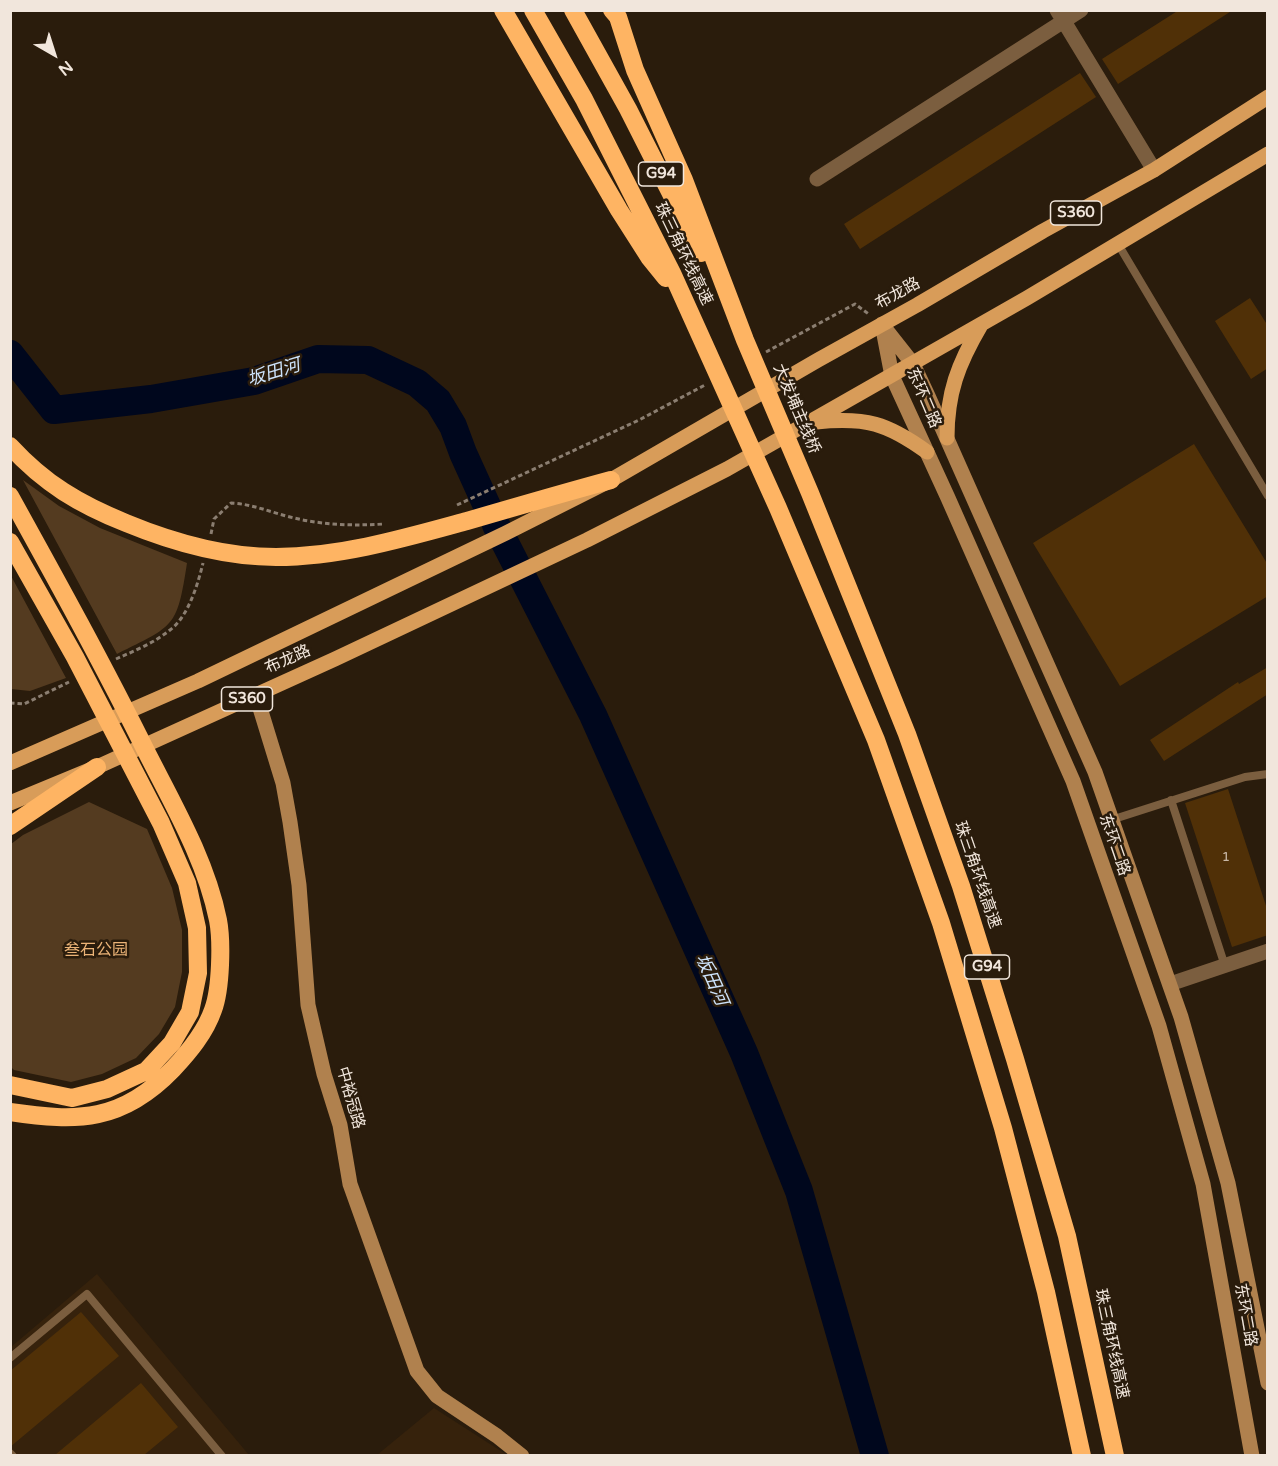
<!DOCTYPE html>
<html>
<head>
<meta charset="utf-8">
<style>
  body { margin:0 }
  #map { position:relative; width:1278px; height:1466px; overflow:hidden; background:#2a1c0c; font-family:"Varela Round",sans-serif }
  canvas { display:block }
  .frame { position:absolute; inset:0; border:12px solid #f1e6dc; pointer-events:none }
  .north { position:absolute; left:24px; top:24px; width:60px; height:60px; -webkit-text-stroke:4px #2a1c0c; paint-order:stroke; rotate:141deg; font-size:16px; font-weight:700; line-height:24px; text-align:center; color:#f1e6dc }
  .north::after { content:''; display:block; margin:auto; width:21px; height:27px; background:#f1e6dc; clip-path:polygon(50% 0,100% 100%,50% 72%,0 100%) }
</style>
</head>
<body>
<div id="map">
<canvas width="1278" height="1466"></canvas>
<div class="frame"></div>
<div class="north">N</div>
</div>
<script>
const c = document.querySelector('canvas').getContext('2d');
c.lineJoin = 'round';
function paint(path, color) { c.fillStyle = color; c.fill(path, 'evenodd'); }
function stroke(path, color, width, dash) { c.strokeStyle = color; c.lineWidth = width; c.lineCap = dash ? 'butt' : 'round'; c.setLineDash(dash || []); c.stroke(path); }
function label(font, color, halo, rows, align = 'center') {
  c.font = font + ' "Varela Round","Noto Sans SC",sans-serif'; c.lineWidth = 5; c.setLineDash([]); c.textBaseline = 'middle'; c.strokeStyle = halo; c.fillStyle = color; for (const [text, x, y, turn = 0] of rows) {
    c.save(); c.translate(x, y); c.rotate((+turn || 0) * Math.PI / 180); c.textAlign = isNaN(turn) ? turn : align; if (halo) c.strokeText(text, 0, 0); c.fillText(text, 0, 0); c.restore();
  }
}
const built = new Path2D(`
  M97 1274 249 1455 11 1456V1347Z
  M434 1408 507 1455H377Z`);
const green = new Path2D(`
  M23 480 59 506 100 528 187 563C177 628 175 625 117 654Z
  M10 574 66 678 30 691 11 689Z
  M89 802 147 829 172 888 182 930V972L175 1007 159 1034 136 1058 102 1074 71 1082 14 1070 11 1067V844L23 835Z`);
const river = new Path2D(`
  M10 354 54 410 151 399 254 381 318 359 368 360 417 383 438 401 453 426 463 453 487 506
  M496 525 593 715 744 1053 799 1191 875 1456`);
const building = new Path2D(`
  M1179 10H1233L1118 84 1102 59Z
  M1080 73 1096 97 860 249 844 224Z
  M1250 298 1268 326V368L1251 379 1215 321Z
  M1194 444 1268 565V596L1120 686 1033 543Z
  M1268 667V694L1164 761 1150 740 1238 682 1239 684Z
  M1228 789 1268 912V935L1232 947 1185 803Z
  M81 1312 119 1356 10 1447V1371Z
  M141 1383 178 1427 144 1455H55Z`);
const path = new Path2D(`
  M766 352 855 304 870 315
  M457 505 639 420 705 385
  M211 534 214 519 231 503C252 504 270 512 290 517 321 525 353 526 384 524
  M116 659C134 651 154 643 170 630 188 617 198 584 203 563
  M10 703 24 704 69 682`);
const lane = new Path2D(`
  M1118 244 1268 496
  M1171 800 1225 966
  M1111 820 1245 777 1268 774
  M10 1358 87 1294 222 1456
  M10 1453 13 1456`);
const street = new Path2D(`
  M1057 10 1154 170
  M817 179 1081 10
  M1170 984 1268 951`);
const secondary = new Path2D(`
  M882 324 892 376 948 498 1073 781 1159 1026 1203 1184 1252 1456
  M883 326 913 364 928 396 1095 772 1181 1017 1228 1183 1268 1383
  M256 695 283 783 290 822 299 885 308 1005 324 1074 340 1125 350 1184 417 1371 437 1396 497 1436 522 1456`);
const primary = new Path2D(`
  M816 422C866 417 887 423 927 452
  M947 438C947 393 958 364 981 325
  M10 763 198 681 506 533 611 480 818 360 917 305 1043 231 1154 170 1268 97
  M10 803 97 767 335 659 587 540 727 469 1027 298 1268 154`);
const highway = new Path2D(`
  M503 10 619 210 649 257 666 278
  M533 10 584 99 672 273 778 508 876 740 941 923 1003 1128 1046 1292 1082 1456
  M573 10 628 109 701 253
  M612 10 618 17 635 70 684 180 745 340 810 493 907 734 961 886 1015 1059 1067 1236 1115 1456
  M10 446C45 484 79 504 126 523 172 542 225 557 276 557 340 557 405 538 467 521 515 507 563 493 611 480
  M10 496C57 581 104 666 147 753 174 806 206 861 218 920 222 941 221 989 213 1010 205 1033 189 1052 173 1069 122 1122 78 1122 10 1112
  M10 542 75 657 161 823 187 883 197 928 198 973 190 1012 172 1043 146 1071 107 1089 72 1098 10 1085
  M10 826 97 767`);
const numberNames = [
  ["1",1226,857]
];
const shields = [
  [661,174,45],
  [1076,213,51],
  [247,699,51],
  [987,967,45]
];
const shieldNames = [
  ["G94",661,174],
  ["S360",1076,213],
  ["S360",247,699],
  ["G94",987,967]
];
const streetNames = [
  ["珠三角环线高速",683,254,64],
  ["布龙路",898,294,-29],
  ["东环二路",923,398,67],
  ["大发埔主线桥",796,409,67],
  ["布龙路",288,660,-24],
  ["东环二路",1114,845,71],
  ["珠三角环线高速",977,875,71],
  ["中裕冠路",350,1098,74],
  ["东环二路",1245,1315,80],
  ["珠三角环线高速",1111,1344,78]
];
const parkNames = [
  ["叁石公园",96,951]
];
const waterNames = [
  ["坂田河",274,373,-17],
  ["坂田河",711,980,66]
];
paint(built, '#36220c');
paint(green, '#543b20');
stroke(river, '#00071d', 28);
paint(building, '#503007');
stroke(path, '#8b7e71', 3, [4.5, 3]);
stroke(lane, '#7b5e3f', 8);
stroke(street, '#7b5e3f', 15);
stroke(secondary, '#b0814e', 15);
stroke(primary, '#d89c59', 15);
stroke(highway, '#feb463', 18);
label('14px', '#c9b8a7', null, numberNames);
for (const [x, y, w] of shields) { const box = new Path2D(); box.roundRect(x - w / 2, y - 12, w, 24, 4.5); c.fillStyle = '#2a1c0c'; c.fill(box); stroke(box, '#f1e6dc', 1.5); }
label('bold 15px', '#f1e6dc', null, shieldNames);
label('16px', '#f1e6dc', '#2a1c0c', streetNames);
label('16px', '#ebb377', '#2a1c0c', parkNames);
label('italic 18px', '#cde3fb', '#2a1c0c', waterNames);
</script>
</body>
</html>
